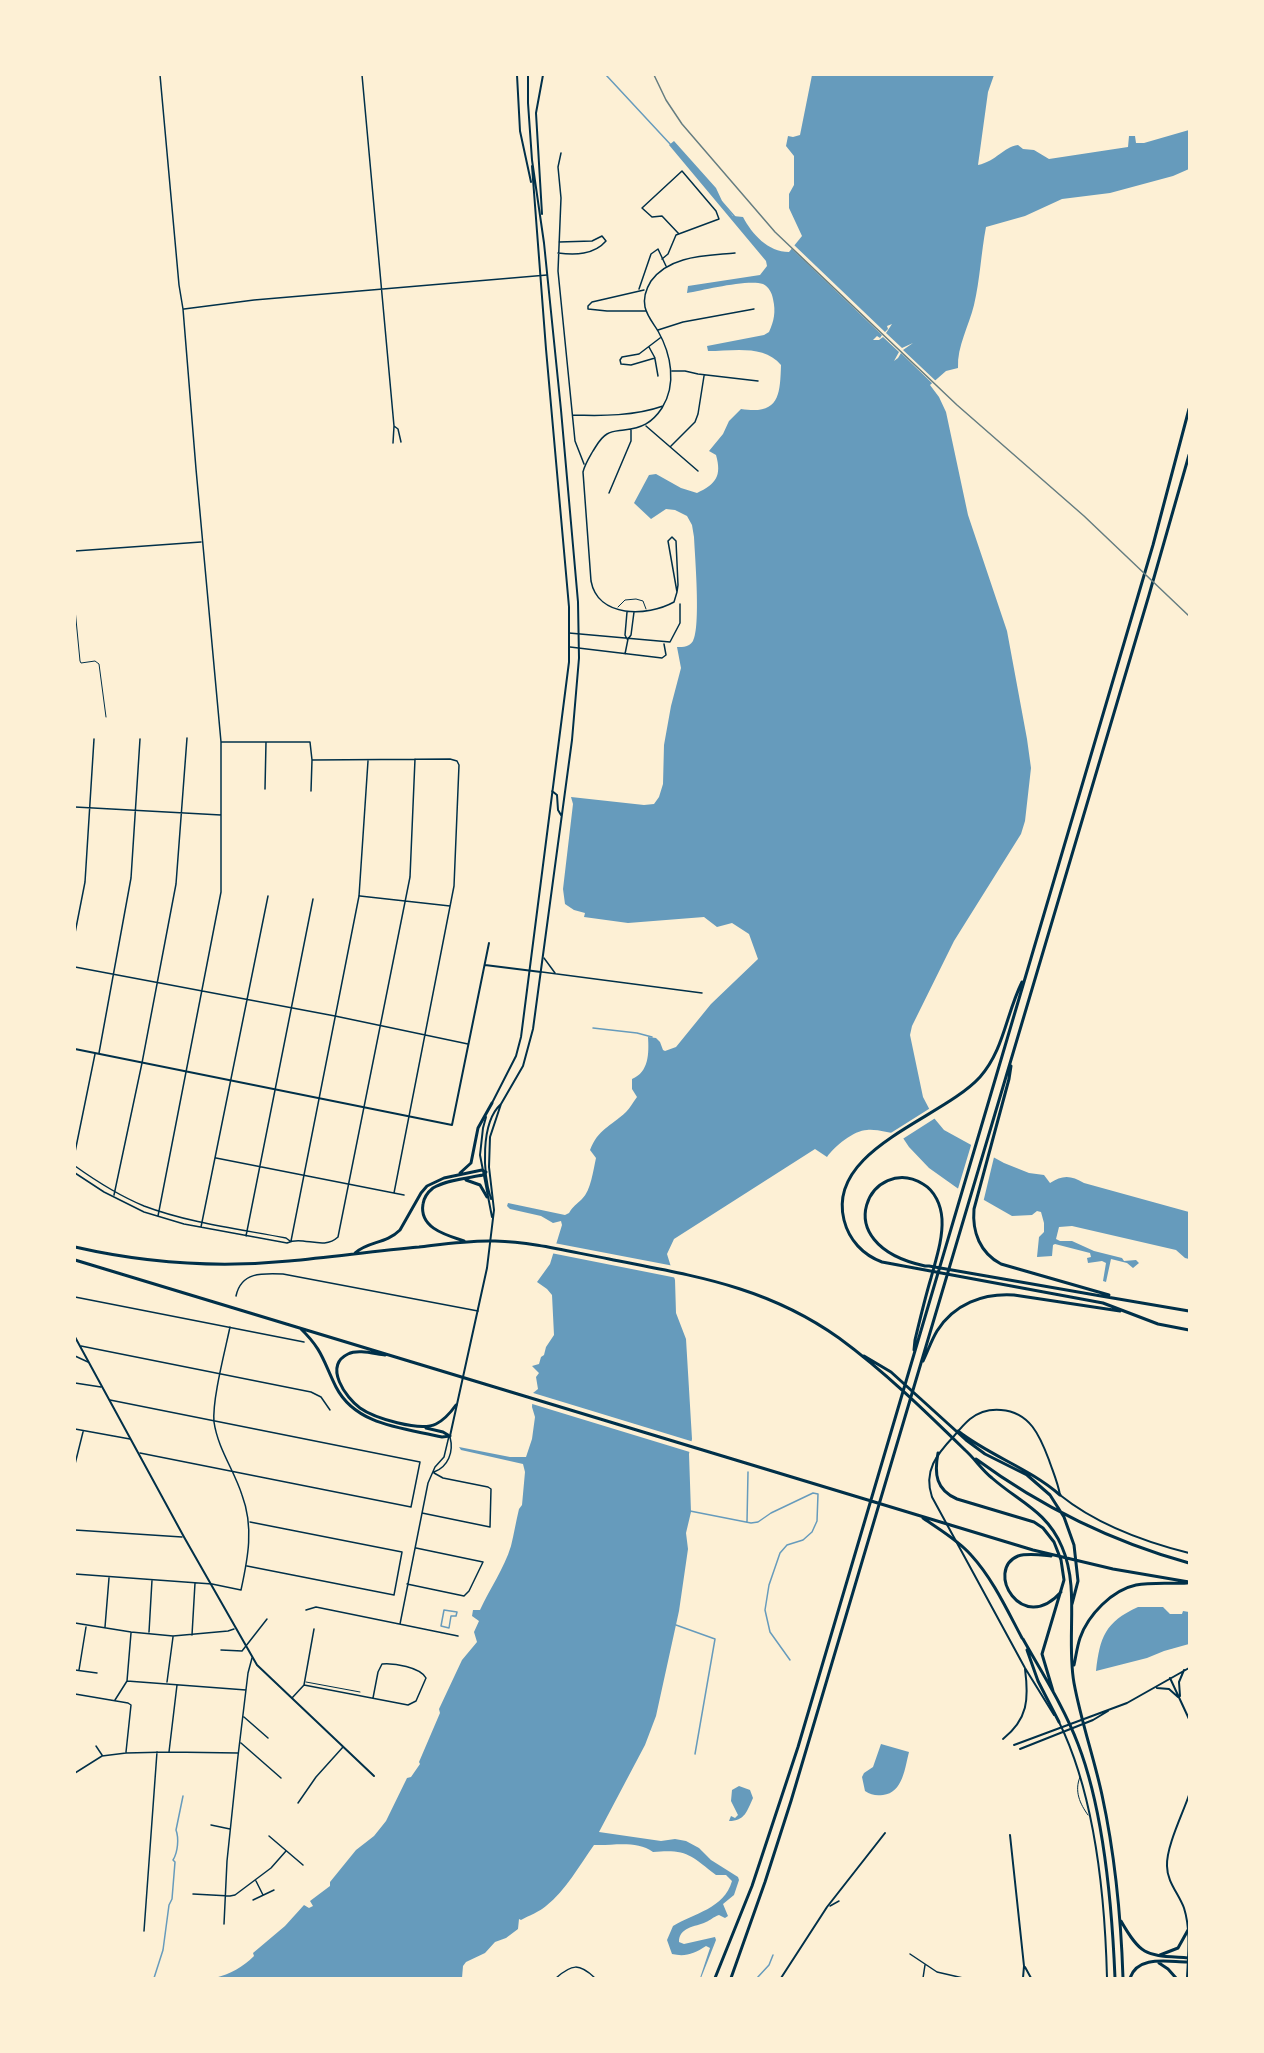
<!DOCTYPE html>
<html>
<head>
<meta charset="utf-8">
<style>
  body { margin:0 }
  #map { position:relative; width:1264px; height:2053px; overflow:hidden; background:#fdf0d5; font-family:"Exo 2",sans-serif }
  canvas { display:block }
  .frame { position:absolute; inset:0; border:76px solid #fdf0d5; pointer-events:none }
</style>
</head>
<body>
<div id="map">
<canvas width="1264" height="2053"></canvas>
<div class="frame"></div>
</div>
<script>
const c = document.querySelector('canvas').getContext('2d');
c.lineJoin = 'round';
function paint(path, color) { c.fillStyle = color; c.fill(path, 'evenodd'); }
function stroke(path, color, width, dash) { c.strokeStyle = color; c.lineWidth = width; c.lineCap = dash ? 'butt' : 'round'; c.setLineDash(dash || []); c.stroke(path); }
const water = new Path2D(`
  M812 75H994L988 92 978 165C997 161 1003 147 1018 145L1023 149 1034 150 1049 159 1128 147 1129 136H1135L1136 143H1144L1189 130V169L1173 176 1110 193 1062 199 1025 216 986 227C981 253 980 280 974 305 969 326 957 346 958 368L946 371 930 385 939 397 946 412 968 515 1007 631 1027 739 1031 768 1025 821 1021 834 954 941 912 1026 910 1035 923 1097 934 1118 944 1130 1004 1163 1029 1173 1044 1175 1050 1183C1062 1175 1071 1175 1084 1183L1189 1212V1259L1185 1258 1176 1250 1072 1226 1059 1227 1056 1239 1060 1241H1072L1094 1251 1122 1258 1124 1261 1136 1260 1139 1263 1133 1268 1127 1263 1111 1259 1106 1282 1103 1281 1106 1263 1102 1261 1088 1263 1087 1258 1091 1257 1090 1253 1055 1244 1053 1245 1052 1256 1037 1257 1039 1237 1044 1232V1223L1041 1212 1037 1211 1032 1215 1012 1216 984 1200 967 1195 929 1168 909 1147 901 1135C890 1133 877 1129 867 1130 854 1130 834 1147 827 1157L815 1149 674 1239 667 1254 675 1280 676 1313 686 1339 692 1439 689 1454 691 1512 686 1533 688 1549 679 1611 656 1716 645 1745 599 1832 661 1841 675 1839 686 1841 699 1848 711 1860 738 1877 739 1880 734 1895 723 1904 728 1916 725 1918 719 1915C713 1917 711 1920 706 1922 695 1927 679 1927 679 1942L684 1944 715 1937 716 1940 701 1978H700L710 1948 706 1946C694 1954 685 1957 672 1954L667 1940 673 1926C694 1913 724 1909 732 1881L726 1875H716C690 1855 687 1849 653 1852 636 1840 613 1846 594 1845 579 1866 566 1890 546 1906 541 1911 528 1916 521 1920L519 1919 518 1929 506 1938 495 1942 485 1953 466 1962 463 1966 462 1978H215C230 1974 243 1967 254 1956L253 1953 285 1926 304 1905 309 1908 313 1906 310 1901 330 1886V1882L356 1850 374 1836 386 1821 407 1778 411 1777 420 1764 419 1762 440 1713 439 1709 462 1660 477 1642 474 1632 479 1621 472 1616 473 1610H480C490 1588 504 1569 511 1546 514 1534 516 1521 519 1509L522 1505 525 1472 523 1464 461 1450 459 1447 510 1457H526L532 1439 535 1417 532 1407 533 1393 538 1389 536 1377 539 1373 532 1366 539 1364 541 1357 544 1355 546 1347 554 1335 552 1295 547 1289 537 1282 550 1264 562 1225 561 1221 553 1223 541 1216 510 1209 507 1206 508 1203 565 1215 569 1213C574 1205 576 1205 582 1199 591 1190 593 1171 596 1158L590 1150C598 1129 610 1127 626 1112 630 1108 633 1102 637 1097L632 1089V1079C649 1072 649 1053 648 1037L656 1038 660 1042 663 1050 665 1051 676 1047 711 1004 758 959 749 934 732 923 717 927 704 917 628 923 584 917 585 913 574 910 565 904 563 889 573 804 571 797 644 805 654 804 659 797 663 784 664 745 671 706 681 668 677 647C684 647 689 647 693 641 701 627 695 557 694 537L692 525 687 516 675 510 666 509 651 519 634 503 649 475 656 474 681 488 697 493C716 484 722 476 716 455L709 451 723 434 729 421 741 409C779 415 780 396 781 365 764 344 732 351 708 351L707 346 764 335 769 332C774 321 776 312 773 299 772 293 769 287 763 284 748 279 704 290 687 293L688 286 760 275 767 266 766 261 669 145 674 141 716 188 723 203 733 216 743 217C752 234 768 252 789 252L802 236 789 208V194L794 185V156L786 146 788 136 793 137 800 135Z
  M1138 1607H1163L1170 1614H1182L1183 1611 1189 1612V1644L1164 1651 1147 1658 1096 1671C1100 1637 1105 1622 1138 1607Z
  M881 1744 909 1752C905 1767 903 1793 883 1795 876 1796 871 1795 865 1791L862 1777 864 1773 873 1767Z
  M739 1786 750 1790 753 1798C747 1811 745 1821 729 1821L731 1816 735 1818 738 1815 731 1801 732 1790Z`);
const pier = new Path2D(`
  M794 245 885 332 888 329 887 326 892 324 886 333 902 348 913 343 903 350 938 383 936 384 935 386 901 353 898 358 894 361 899 352 883 337 879 340H873L877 336 880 338 882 335 791 248Z
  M932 1107 937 1117 901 1140 899 1137 886 1136Z
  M972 1142 995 1153 983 1203 966 1197 957 1192Z
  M554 1243 674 1266 677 1278 551 1253Z
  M530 1392 694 1442 693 1453 529 1403Z`);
const stream = new Path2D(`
  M606 75 671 145
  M722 202 735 217
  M593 1028 637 1033 652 1037
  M690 1511 751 1523 758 1522 771 1513 813 1493 818 1494 817 1521 812 1532 803 1540 787 1545 780 1553 769 1585 765 1610 770 1632 790 1660
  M747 1522 748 1472
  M444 1610 457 1612 456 1616H451L449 1628 441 1626Z
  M676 1625 715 1639 695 1754
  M154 1978 163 1950 169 1905 172 1899 175 1862 173 1860C178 1852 179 1838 176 1830L183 1796
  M757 1978 769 1965 773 1955`);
const service = new Path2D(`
  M618 607 625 600 636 599 643 601 646 609
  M75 609 80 661 81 663 95 661 99 664 106 717
  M306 1682 360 1692
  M1080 1777C1074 1791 1080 1804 1088 1815`);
const minor = new Path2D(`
  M362 75 394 426
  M561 153 558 167 561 198 558 271 575 441 584 464
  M558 253C575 255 594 255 606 241L602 236 592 241 559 242
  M662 259 668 254 676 235 719 219 716 211 682 171 642 208 652 217 662 216 679 234
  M639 289 651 254 658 249 666 266
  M644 290 592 302 588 306V309L607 311H646
  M184 309 254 300 547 275
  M658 330 683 322 754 309
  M649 347 655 358 631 365 621 364 620 360 622 357 639 354 660 338
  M655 359 658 376
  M672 371H685L698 374 758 381
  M573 415C602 416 635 416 663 406
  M646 426 698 471
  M393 443 394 426 398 429 401 442
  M671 446 695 422 698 414 704 376
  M609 493 631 441V430
  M75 551 201 542
  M677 592 678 585 676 541 672 537 668 541 677 592 674 602C647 617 598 618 591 581L583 472C585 464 589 458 593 451 597 445 600 438 607 434 612 431 618 431 624 430 642 428 652 423 662 408 677 384 671 354 658 331 653 323 647 316 645 307 643 297 646 289 651 281 670 255 706 256 735 253
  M569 633 670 642 680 623V604
  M627 639 625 635 627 612
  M570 647 662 658 666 655 664 644
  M625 654 628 639 631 635 634 612
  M222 742H310L312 760 311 791
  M312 760 450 759 457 761 459 765 454 886 394 1193
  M265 789 266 742
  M75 807 221 815
  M360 896 450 906
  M75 933 85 882 94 739
  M544 958 555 973
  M75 967 335 1016 468 1044
  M542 972 702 993
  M99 1053 131 878 140 739
  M75 1152 95 1054
  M216 1158 404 1195
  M75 1166C96 1181 120 1196 144 1206 189 1223 239 1229 286 1238L290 1241
  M75 1173 104 1192 144 1212 184 1224 287 1243C303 1235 323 1251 338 1237L410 877 415 759
  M114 1195 142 1063 176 884 187 738
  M158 1216 221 892V742L196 469 183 309 179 285 160 75
  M201 1227 268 896
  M246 1236 313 899
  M291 1241 359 896 368 761
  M236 1296C241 1272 262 1273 283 1274L478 1311
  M75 1297 304 1342
  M81 1346 311 1392 321 1397 330 1410
  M75 1356 88 1362
  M75 1383 101 1387
  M110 1400 420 1462 411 1507 140 1453
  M75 1429 130 1439
  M75 1464 83 1432
  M434 1472C448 1467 454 1452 450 1437
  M422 1513 490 1527 491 1489 488 1487 443 1478 434 1473
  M75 1530 182 1537
  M247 1566 394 1595 402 1552 250 1522
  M75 1574 212 1584 241 1590C248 1558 254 1527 242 1495 234 1470 218 1449 214 1422 212 1400 225 1351 230 1327
  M407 1584 464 1596 469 1591 483 1562 416 1548
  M306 1610 316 1607 458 1636
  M75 1623 131 1632 173 1636 228 1631 234 1629
  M400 1624 428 1483 435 1467 444 1457 449 1436
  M105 1627 109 1578
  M149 1632 152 1580
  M192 1635 195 1583
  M221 1650 242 1651 267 1619
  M75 1670 97 1673
  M79 1670 86 1627
  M127 1681 246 1690
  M167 1682 173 1637
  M304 1685 408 1705 416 1701 426 1678C420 1667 394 1663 382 1664L378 1672 373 1698
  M75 1694 128 1703 131 1705 126 1752
  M292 1698 304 1685 314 1629
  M115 1700 127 1681 131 1633
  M244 1717 268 1738
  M241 1743 281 1778
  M96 1746 102 1755
  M169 1752 177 1685
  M75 1773 102 1756 126 1753 169 1752 238 1753
  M298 1803 316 1777 343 1747
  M211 1825 230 1829
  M269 1836 303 1865
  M256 1881 263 1895
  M193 1894 230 1896 235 1895 271 1868 286 1851
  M253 1900 274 1890
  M830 1906 839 1901
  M224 1924 227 1861 238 1756 248 1673 252 1658
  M144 1931 157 1752
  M910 1954 937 1972 963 1978
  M556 1978C572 1964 579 1963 595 1978
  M923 1978 925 1965`);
const tertiary = new Path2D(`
  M485 965 541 972
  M75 1049 452 1125 489 943
  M75 1337 184 1537 257 1665 374 1776
  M1170 1678 1189 1719
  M1157 1688 1169 1689 1178 1697
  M1180 1696 1179 1682 1184 1670
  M1054 1715 1025 1668 932 1497C923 1471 937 1454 954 1436 959 1430 964 1424 970 1419 979 1412 990 1409 1001 1410 1030 1412 1040 1436 1049 1460 1053 1472 1058 1483 1060 1495 1096 1524 1145 1542 1189 1553
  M1059 1722C1095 1795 1105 1897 1107 1978
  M1003 1739C1028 1719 1029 1699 1025 1669
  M1014 1745 1127 1703 1189 1668
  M1020 1749 1093 1720 1108 1711
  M1010 1835 1024 1966 1023 1978
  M1025 1967 1031 1978
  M781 1978 827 1907 885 1833
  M1187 1978C1188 1956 1191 1930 1184 1908 1179 1894 1167 1882 1167 1866 1166 1847 1183 1813 1189 1795`);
const secondary = new Path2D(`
  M517 75 520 131 531 182
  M528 75V103L532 160
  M542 214 536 113 543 75
  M552 791 557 795 558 810 561 815
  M492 1103 516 1056 521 1037 569 662V607L546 349 532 166
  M486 1117 483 1128 480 1155 492 1217
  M491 1199C483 1174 480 1123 501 1104
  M450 1436 487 1268 494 1210 489 1167 490 1137 501 1104 523 1066 533 1029 572 740 579 658 578 602 561 410 544 243 532 160`);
const motorway = new Path2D(`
  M1022 982C1006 1014 1004 1050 980 1077 942 1119 826 1149 844 1220 849 1240 863 1255 882 1262L1103 1303 1158 1324 1189 1330
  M1011 1066 1009 1079 974 1209C972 1232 980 1253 1001 1264L1109 1295
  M460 1173 471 1163 478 1128 492 1103
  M466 1180 480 1185 487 1197
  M75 1247C145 1263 218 1268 289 1261 332 1257 375 1251 419 1247 444 1244 469 1240 495 1241 533 1242 571 1252 609 1259 694 1276 766 1286 839 1338 884 1371 925 1411 965 1450 975 1459 982 1470 992 1478 1019 1502 1047 1511 1062 1547 1080 1588 1066 1639 1074 1683 1081 1721 1094 1758 1102 1795 1115 1855 1121 1917 1123 1978
  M355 1253C368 1241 386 1244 400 1230L421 1193 427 1186 444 1178 482 1170 486 1172 483 1175C468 1178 446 1180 433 1188 428 1192 424 1197 423 1204 419 1228 446 1235 464 1241
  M75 1260 1033 1550 1113 1569 1189 1582
  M300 1328C323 1350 323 1361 336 1387 356 1426 404 1428 442 1437L450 1436
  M914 1350 915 1340C920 1319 925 1298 931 1278 936 1259 943 1239 942 1219 941 1205 935 1191 923 1184 873 1153 822 1244 925 1266H929L1101 1296 1189 1311
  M385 1355C375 1354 358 1349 348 1354 323 1366 346 1398 360 1408 374 1418 420 1432 436 1424 444 1420 451 1412 456 1405
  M864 1356 891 1372 966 1440 985 1454 1027 1475 1050 1495 1064 1517 1074 1545 1078 1581 1072 1604
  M923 1361C928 1351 931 1341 937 1331 954 1304 983 1293 1014 1295L1120 1311
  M426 1428 443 1432 448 1435
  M958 1431C990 1456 1029 1468 1060 1495
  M938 1453C934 1474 936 1490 957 1499L1034 1522 1043 1528 1054 1542 1061 1560 1064 1580 1042 1654 1053 1691
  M976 1459C1040 1506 1113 1542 1189 1563
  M923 1518C940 1530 958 1540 971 1555 993 1579 1007 1610 1022 1638
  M1051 1556C1041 1555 1028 1553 1018 1556 984 1570 1022 1636 1061 1592
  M1023 1639C1042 1673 1064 1707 1078 1744 1104 1811 1112 1906 1115 1978
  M1027 1650 1038 1681 1059 1722
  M1074 1665C1076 1656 1077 1647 1080 1638 1088 1615 1112 1590 1136 1585 1152 1582 1170 1584 1187 1583
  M1121 1921C1142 1958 1147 1955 1188 1958
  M1160 1955 1178 1948 1188 1930
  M1159 1963 1168 1969 1176 1978
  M715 1978 752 1886 798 1747 1153 545 1189 409
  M731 1978 765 1882 791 1801 1149 595 1189 455
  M1130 1978C1138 1955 1168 1962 1187 1962`);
const rail = new Path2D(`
  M654 75 666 100 682 124 775 232 957 405 1084 516 1189 616`);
paint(water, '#669bbc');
paint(pier, '#fdf0d5');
stroke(stream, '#669bbc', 1.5);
stroke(service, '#003049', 1);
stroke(minor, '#003049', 1.5);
stroke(tertiary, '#003049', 2);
stroke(secondary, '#003049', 2);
stroke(motorway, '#003049', 3);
stroke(rail, '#657d81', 1.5);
</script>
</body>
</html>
